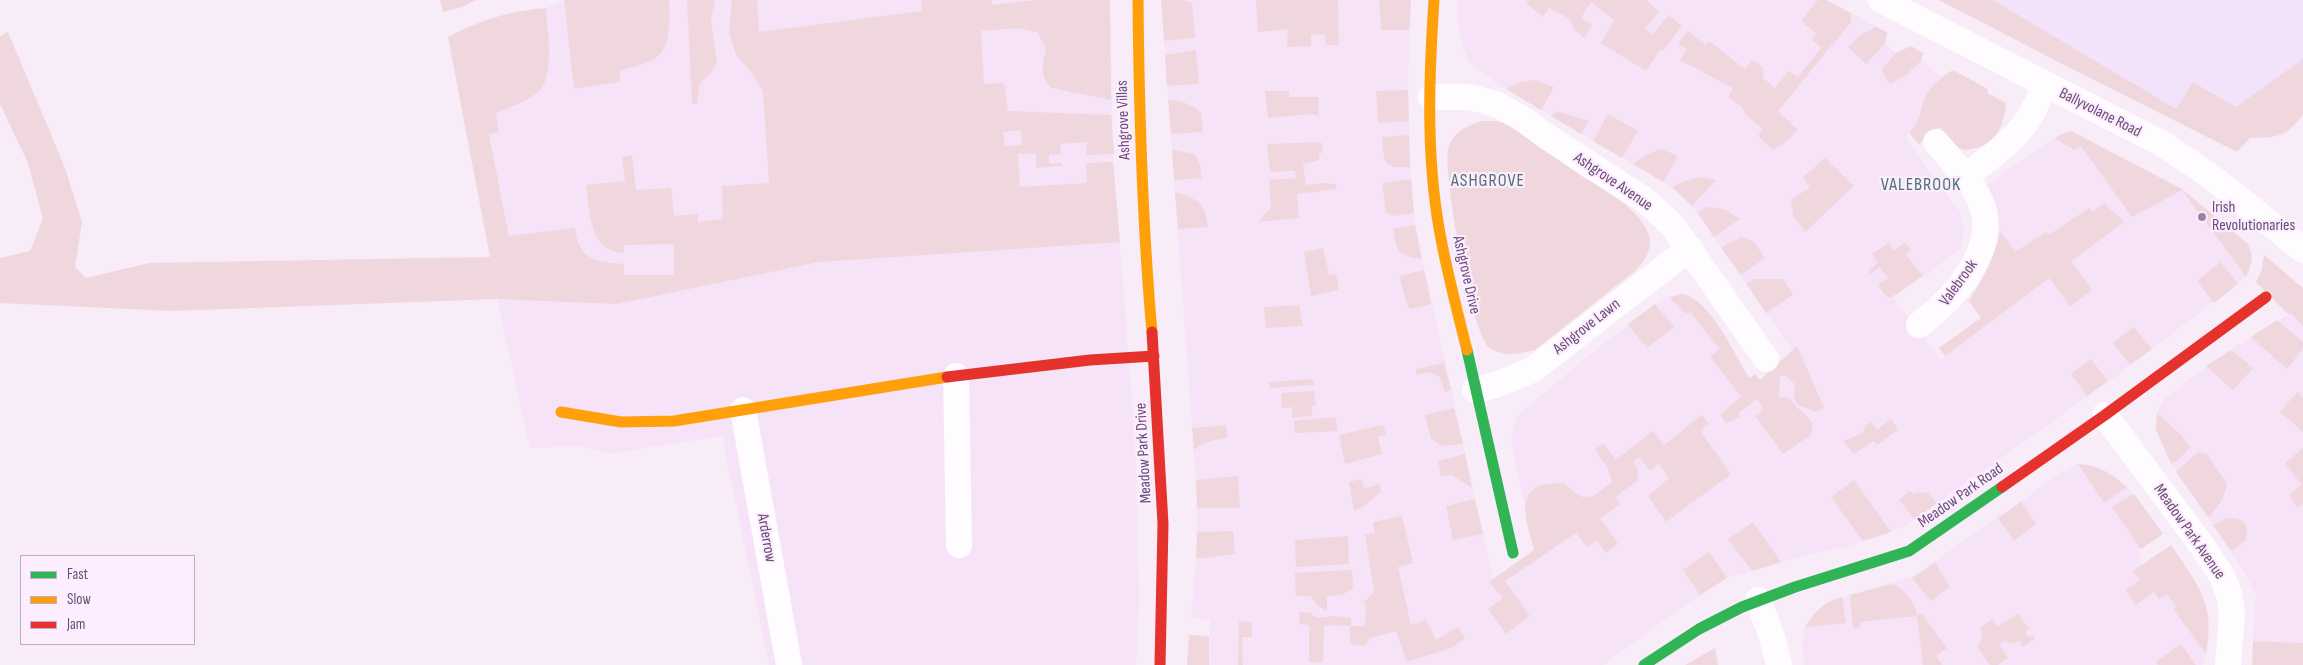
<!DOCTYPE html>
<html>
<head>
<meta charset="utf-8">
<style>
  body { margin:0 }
  #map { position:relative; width:2303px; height:665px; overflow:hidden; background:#f7ecf7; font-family:"Sofia Sans Condensed",sans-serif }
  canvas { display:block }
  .legend { position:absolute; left:20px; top:555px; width:175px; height:90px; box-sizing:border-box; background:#fdeeff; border:1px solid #c2adc8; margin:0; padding:6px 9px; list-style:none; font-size:15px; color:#694c76 }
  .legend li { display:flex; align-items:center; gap:10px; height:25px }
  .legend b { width:25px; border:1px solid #c2adc8 }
</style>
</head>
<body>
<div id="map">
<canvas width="2303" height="665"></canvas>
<ul class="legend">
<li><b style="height:6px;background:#30b455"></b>Fast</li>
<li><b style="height:6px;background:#ff9f0a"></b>Slow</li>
<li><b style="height:6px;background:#e5322d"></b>Jam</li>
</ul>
</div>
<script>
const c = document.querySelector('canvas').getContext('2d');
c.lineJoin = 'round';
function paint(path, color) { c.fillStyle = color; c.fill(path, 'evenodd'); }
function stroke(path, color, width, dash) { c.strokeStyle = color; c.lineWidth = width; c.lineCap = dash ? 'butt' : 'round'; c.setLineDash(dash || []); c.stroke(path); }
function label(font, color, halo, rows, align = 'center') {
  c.font = font + ' "Sofia Sans Condensed",sans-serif'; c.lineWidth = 4.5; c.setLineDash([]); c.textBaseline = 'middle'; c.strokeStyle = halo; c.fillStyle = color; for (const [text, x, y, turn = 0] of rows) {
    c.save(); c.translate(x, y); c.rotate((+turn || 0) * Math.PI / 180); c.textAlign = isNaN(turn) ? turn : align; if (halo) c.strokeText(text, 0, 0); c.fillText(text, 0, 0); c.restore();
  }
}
const residential = new Path2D(`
  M566 0H1110L1113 158 1135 438 1139 601 1136 665H769L722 436 607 454 583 446 530 448 497 299 521 300 471 38Z
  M1161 0H1411L1408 77 1410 167 1415 225 1493 579 1534 550 1511 441 1514 426 1518 415 1582 361 1655 304 1669 297 1683 294 1691 296 1702 305 1712 317 1749 378 1755 374 1760 380 1793 351 1692 206 1672 187 1496 83 1470 62 1462 46 1458 20V0H1826L1887 32 1885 44 1896 53 1911 46 1923 53 1922 61 1941 77 1953 70 1962 75 1905 138 1960 212 1964 230 1960 250 1893 297 1940 360 2038 286 2000 231 1987 185 2062 133 2071 131 2182 189 2246 277 2119 374 1904 527 1849 546 1794 558 1727 578 1683 606 1603 665H1209L1210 620 1191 618 1197 546V494Z
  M2303 309V643L2253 641 2256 593 2236 559 2171 464 2156 430 2157 413 2164 399 2219 357 2291 313Z
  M2078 464 2090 465 2109 472 2127 487 2163 534 2138 550 2141 555 2137 558 2142 565 2146 562 2176 607 2173 609 2206 654 2202 665H1804L1802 644 1805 627 1815 612 1828 601 1912 577 2060 474Z`);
const commercial = new Path2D(`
  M1939 0H2303V115L2294 126 2282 135 2266 138 2193 123 2074 70Z`);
const green = new Path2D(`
  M440 0H476L463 7 443 12Z
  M564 0H669C669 19 673 48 654 59 645 65 630 67 620 71V82L574 89Z
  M687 0H715L711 19 717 63 710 74 700 83 697 104H692Z
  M732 0H757L759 32 922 11 921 0H992L991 5 1036 0H1110L1111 100 1051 88C1039 76 1043 63 1046 48L1037 32 1018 28 981 31 984 84 1004 83 1008 111 1111 115 1114 154 1086 155 1087 142 1060 144 1061 154 1049 155V164L1061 163 1062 166 1036 168V153L1018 154 1020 187 1087 183 1086 163 1113 162 1120 242 819 262 616 304 497 299 173 311 0 303V258L30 251 43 219 28 163 0 104V36L8 32 65 168 82 222 75 267 86 278 149 263 490 257 448 37C478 21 512 10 546 8 547 29 556 77 538 92 526 102 511 107 496 113L499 132 489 134 509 236 575 228C578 260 597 262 624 264V275H674V244L624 245V253C589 252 590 211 586 185L625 181 622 157 632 155 636 190 671 188 674 216 698 214V222L723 219 722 186 769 183 763 91 752 73 736 55 729 32ZM1021 130 1022 145 1005 146 1003 132Z
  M1161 0H1183L1192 3 1195 38 1164 41Z
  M1256 0H1338L1339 45H1326L1325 34 1311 35V46L1287 47 1288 29 1258 32Z
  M1379 0H1411L1409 30H1381Z
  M1528 0H1646L1659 12 1645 29 1652 35 1669 15 1682 26 1663 51 1660 50 1646 71 1601 43 1614 20 1591 2 1581 18 1592 25 1584 38 1574 29 1570 19 1549 8 1543 17 1526 3Z
  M1818 0H1826L1851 13V22L1778 111 1798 130 1787 141 1773 150 1758 136 1763 129 1746 115 1741 106 1728 97 1733 88 1680 60 1687 49 1678 43 1688 31 1705 45 1709 41 1745 69 1752 60 1763 68V78L1775 88 1789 71 1798 77 1821 48 1812 40 1816 34 1801 21Z
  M1939 0H1993L2176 109 2193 82 2236 107 2303 59V115C2286 136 2276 138 2250 138L2237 152 2074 70Z
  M1876 27 1887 32 1885 44 1866 64 1848 47 1862 34Z
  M1911 46 1923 53 1921 61 1906 75 1890 84 1881 70 1896 53Z
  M1196 50 1199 84 1167 86 1165 55Z
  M1953 70 1988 89 1987 93 2006 103C2004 123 1998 143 1976 148 1971 149 1966 151 1961 149 1953 145 1945 133 1939 127L1919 144 1909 133C1924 117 1917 115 1925 98 1930 86 1942 77 1953 70Z
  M1534 80 1554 87 1541 110 1506 89 1520 82Z
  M1408 90 1409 121 1378 123 1376 91Z
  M1265 91H1289V97H1318L1319 116 1310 114 1268 118Z
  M1168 100C1182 100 1191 104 1201 113L1203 132 1171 134Z
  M1557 111 1589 121 1581 134 1551 116Z
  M1608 114 1638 131 1622 158 1593 141Z
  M1482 121C1494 121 1508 121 1519 128 1530 136 1540 147 1551 155 1562 162 1572 170 1583 177 1604 190 1638 207 1648 233 1654 247 1645 260 1636 270L1535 350C1520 354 1505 357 1491 349 1471 337 1443 174 1448 149 1452 132 1467 126 1482 121Z
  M2071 131 2182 189 2248 244C2254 257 2252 264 2246 277L2182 190 2132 217 2081 146 2074 150 2054 138Z
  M1409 135 1410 167C1382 169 1384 163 1382 137Z
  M1321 142 1323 153H1319V160L1303 164 1306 185 1321 183 1336 184 1337 189 1297 194 1299 218 1258 222 1271 207 1269 180 1296 178 1295 171 1270 172 1267 144Z
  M1661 149 1678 156 1663 182 1633 164 1646 155Z
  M1172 150 1195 154 1200 166 1202 178 1174 180Z
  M1825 158 1854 186 1805 232 1793 215 1791 200 1810 187 1803 177Z
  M1701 177 1716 180 1692 206 1672 187 1685 181Z
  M1411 179 1414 213 1393 216 1386 213 1382 183Z
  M1175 192C1197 198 1205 203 1208 227L1178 229Z
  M2105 203C2111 212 2118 214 2124 222L2071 261 2092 290 2070 306 2049 278 1945 356 1939 348 1981 318 1969 301C1984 278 1994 258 2000 231L2015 252 2046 232 2049 235 2089 208 2092 212Z
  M1707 207 1724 209 1740 219 1714 237 1698 213Z
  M1415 225 1422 259C1398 257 1397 251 1393 229Z
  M1741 237 1754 242 1765 258 1741 275 1721 247Z
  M1905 242 1911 250 1906 255 1923 276 1890 298 1885 295 1878 285 1888 278 1880 267 1870 274 1868 271 1878 263 1872 254 1888 243 1894 250Z
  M1323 248 1329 275 1336 274 1339 290 1311 296 1304 252Z
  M2264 255 2303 288V326L2291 313 2288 314 2256 282 2262 269Z
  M2220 262 2238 284 2214 303 2197 281Z
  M1424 270 1431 304 1411 309 1408 307 1399 276Z
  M1755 279H1783L1793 295 1766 313 1746 283Z
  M1683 294C1712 302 1734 353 1749 378L1755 374 1760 380 1797 346 1824 408 1816 412 1798 405 1794 396 1795 384 1784 375 1780 376 1779 397 1789 398C1796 409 1806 413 1813 424L1811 435 1783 454 1755 416 1764 409 1757 399 1738 413 1741 417 1726 423 1720 415 1741 396 1710 357 1720 349 1691 313H1685L1669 297Z
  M1655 304 1674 327 1647 348 1628 324Z
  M1299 305 1303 326 1266 328 1264 307Z
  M2277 320 2303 342V348L2287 369 2251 337Z
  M2134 327 2152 349 2130 365 2113 343Z
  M2231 350 2253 368 2233 390 2206 366Z
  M2091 359 2108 381 2087 396 2071 374Z
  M1444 363 1451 390 1445 392 1440 377 1430 372 1416 375V369Z
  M1313 379 1314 385 1270 388 1269 382Z
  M1314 391 1316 405 1311 406 1313 415 1292 418V407L1282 408 1281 393Z
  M2297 392 2303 397V432L2280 412Z
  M1454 408 1463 444 1442 446 1431 439 1425 415Z
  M2157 413 2180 434 2190 447 2178 460 2171 464 2156 430Z
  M1702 415 1709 424 1700 431 1731 474 1666 522 1648 496 1669 478 1659 464 1650 471 1639 457 1633 462 1638 469 1637 481 1615 497 1620 504 1600 518 1618 544 1606 553 1597 540 1587 547 1576 533 1505 581 1530 616 1506 634 1488 609 1503 598 1489 582 1534 550C1530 531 1514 496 1539 486 1546 483 1555 484 1563 483 1588 505 1587 500 1612 482L1607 467 1595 450 1603 443 1616 460 1653 431 1664 445Z
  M1335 417 1338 431 1295 433 1294 421Z
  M1891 419 1898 430 1877 445 1874 441 1854 454 1843 441 1863 433 1865 427 1871 422 1877 430Z
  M1226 425 1227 438C1214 440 1204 441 1194 450L1192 428Z
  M1383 425 1386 434 1378 437 1382 454 1345 464 1339 435Z
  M2303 448V504L2297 508 2289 494 2302 485 2285 463Z
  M2198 452 2207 454 2227 484C2224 498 2219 507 2208 517L2176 472Z
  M1465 454 1472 488 1452 475 1441 476 1438 461Z
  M2078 464C2098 465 2111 474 2127 487L2104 503Z
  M1238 476 1240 508H1197L1196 480Z
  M1362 479 1364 488 1380 484 1381 492 1361 508 1354 510 1349 482Z
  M1854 480 1891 532 1863 541 1831 497Z
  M1910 491 1913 494 1920 492 1928 493 1937 503 1915 520 1899 500Z
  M2134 494 2163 534 2141 549 2112 507Z
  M1475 499 1483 534 1453 540 1446 506Z
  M2021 502 2036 524 2014 541 1998 518Z
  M1402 516 1413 563 1398 567 1411 625 1426 620 1436 640 1458 627 1465 638 1451 648 1407 662 1396 631 1370 638 1364 646 1350 644V626L1324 625 1323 663 1309 662V625L1300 624 1299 612 1311 613 1316 618 1335 616 1351 618V626H1365L1366 604 1363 603 1374 592 1365 534 1375 533 1373 522Z
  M2227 518C2243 518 2250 522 2246 540L2231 551 2213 525Z
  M1753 522 1781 562H1782L1752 571 1728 539Z
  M1233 531 1235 554 1196 559 1197 532Z
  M1348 536 1349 564 1296 567 1295 540Z
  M2171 545C2198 585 2216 604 2206 654L2173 609 2176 606 2167 594 2159 599 2154 592 2136 605 2125 590 2140 580 2133 571Z
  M1709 552 1727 578 1700 595 1683 570Z
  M1935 563 1950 587 1931 601 1912 578Z
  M1352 570 1353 588 1342 595 1327 596V611L1318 606 1310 596H1296L1295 573Z
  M1892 584C1903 587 1916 604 1917 615L1922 614 1947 648 1936 656 1942 665H1923L1917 616 1860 622V627L1853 628 1850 595Z
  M1842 597 1846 623 1805 627C1816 611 1822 603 1842 597Z
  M2018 613 2029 629 2025 632 2029 637 2033 635 2035 638 2023 647 2019 641 2010 644 2006 640 1999 644 2008 658 1998 665H1990L1977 646 1982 639 1981 627 1992 619 1998 627Z
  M1239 621 1252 622V637H1242L1243 665H1238Z
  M1189 635 1209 636V665H1187Z
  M2253 641 2303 643V665H2252Z
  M2181 644 2196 665H2158L2156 662Z
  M1715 648 1718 665H1685Z`);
const street = new Path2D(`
  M1881 0 2161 143 2209 175 2303 250
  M1431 97H1469L1496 104 1523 119 1546 136 1646 201 1673 226 1766 359
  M1964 177C1989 158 2017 140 2032 113 2037 104 2041 94 2045 84
  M1919 325C1953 299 2002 248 1980 200 1970 179 1951 160 1936 142
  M956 376 959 545
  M1475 390 1496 385 1532 370 1690 248
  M743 410 789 665
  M2105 415 2200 543 2222 576 2229 594 2232 613 2228 665
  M1758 600 1772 637 1779 665`);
const fast = new Path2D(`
  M1467 350 1513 553
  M1644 665 1699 629 1742 607 1795 587 1909 551 2002 487`);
const slow = new Path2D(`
  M1138 0C1139 111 1142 221 1152 332
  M1434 0C1429 76 1426 153 1439 228 1446 269 1457 310 1467 350
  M561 412 621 422 674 421 947 377`);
const jam = new Path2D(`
  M1152 332 1163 524 1160 665
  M947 377 1090 360 1154 356
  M2002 487 2105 415 2266 297`);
const markers = [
  [2202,217,5,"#9b84a3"]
];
const streetNames = [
  ["Ballyvolane Road",2100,113,27],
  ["Ashgrove Villas",1124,120,-92],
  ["Ashgrove Avenue",1613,182,34],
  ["Ashgrove Drive",1466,275,77],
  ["Valebrook",1959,283,-54],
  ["Ashgrove Lawn",1587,327,-38],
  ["Meadow Park Drive",1144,453,-93],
  ["Meadow Park Road",1961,496,-35],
  ["Meadow Park Avenue",2189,532,55],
  ["Arderrow",766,538,80]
];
const poiNames = [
  ["Irish",2212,208],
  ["Revolutionaries",2212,226]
];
const neighbourhoodNames = [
  ["ASHGROVE",1488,181],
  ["VALEBROOK",1921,185]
];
paint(residential, '#f6e3f8');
paint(commercial, '#f3e3fa');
paint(green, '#f0d7de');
stroke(street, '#fefcfe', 26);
stroke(fast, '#30b455', 11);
stroke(slow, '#ff9f0a', 11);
stroke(jam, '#e5322d', 11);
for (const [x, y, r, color] of markers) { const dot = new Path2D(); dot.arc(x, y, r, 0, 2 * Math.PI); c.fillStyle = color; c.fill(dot); stroke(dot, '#fdeeff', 2); }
label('16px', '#694c76', '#fdeeff', streetNames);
label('16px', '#694c76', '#fdeeff', poiNames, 'left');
c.letterSpacing = '1px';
label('18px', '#4e7070', '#fdeeff', neighbourhoodNames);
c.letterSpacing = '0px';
</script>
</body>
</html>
